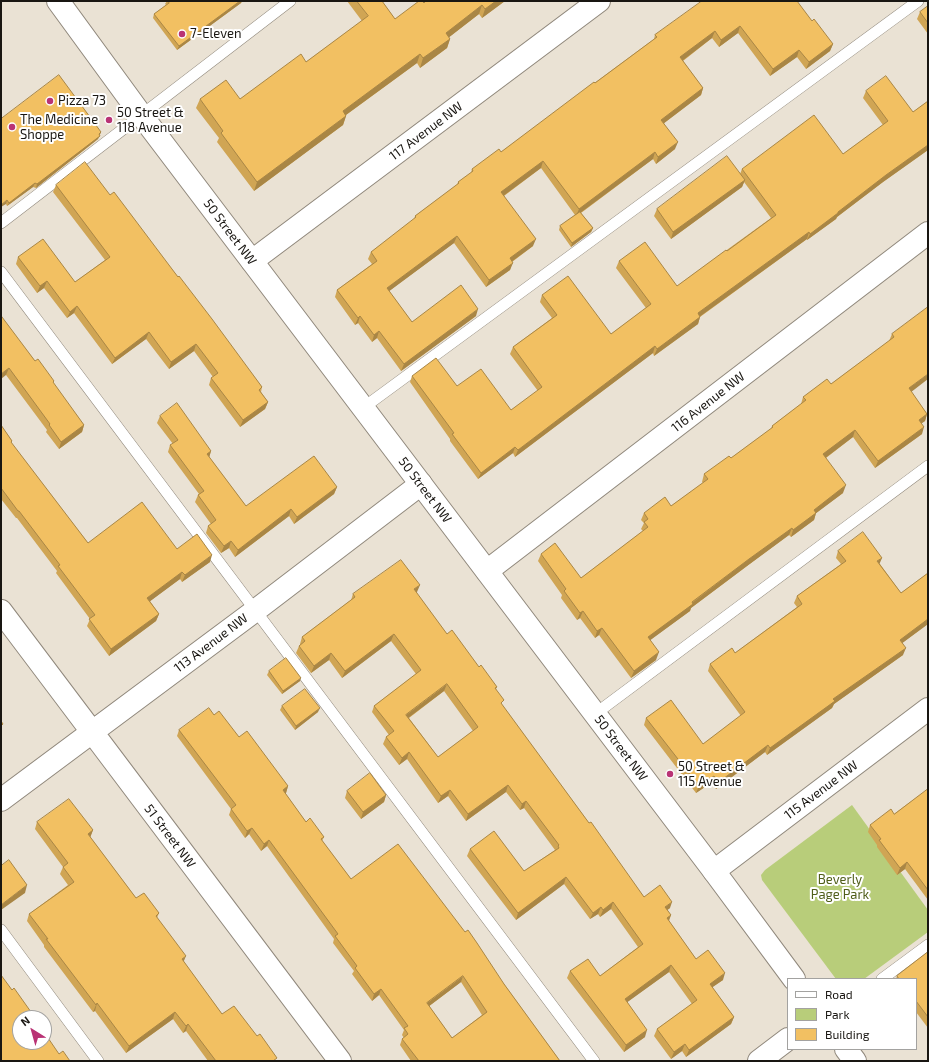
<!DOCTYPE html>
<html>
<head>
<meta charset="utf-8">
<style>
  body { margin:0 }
  #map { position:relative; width:929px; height:1062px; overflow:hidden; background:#eae2d4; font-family:"Exo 2",sans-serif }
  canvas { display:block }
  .frame { position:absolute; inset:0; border:2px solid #191612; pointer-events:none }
  .legend { position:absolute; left:787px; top:978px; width:130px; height:72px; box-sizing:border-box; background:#fff; border:1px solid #a3a2a0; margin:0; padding:5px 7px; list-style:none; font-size:12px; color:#191612 }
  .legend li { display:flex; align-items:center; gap:8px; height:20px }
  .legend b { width:20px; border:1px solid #a3a2a0 }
  .north { position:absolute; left:12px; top:1010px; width:40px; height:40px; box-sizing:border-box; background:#fff; border:1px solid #a3a2a0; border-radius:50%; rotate:323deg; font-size:11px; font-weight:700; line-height:16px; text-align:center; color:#191612 }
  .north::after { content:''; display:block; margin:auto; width:14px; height:18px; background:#b93375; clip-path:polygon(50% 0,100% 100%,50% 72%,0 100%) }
</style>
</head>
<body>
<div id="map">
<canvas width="929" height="1062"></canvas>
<div class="frame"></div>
<ul class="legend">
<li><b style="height:5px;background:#fff"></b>Road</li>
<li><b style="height:11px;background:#b8cd7a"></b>Park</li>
<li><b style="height:11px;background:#f2c062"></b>Building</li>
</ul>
<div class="north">N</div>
</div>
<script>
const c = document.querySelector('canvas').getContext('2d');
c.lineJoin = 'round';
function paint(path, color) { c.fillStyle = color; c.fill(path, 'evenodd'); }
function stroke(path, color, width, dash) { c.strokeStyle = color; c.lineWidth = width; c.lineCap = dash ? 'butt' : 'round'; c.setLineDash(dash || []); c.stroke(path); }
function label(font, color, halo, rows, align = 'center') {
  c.font = font + ' "Exo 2",sans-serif'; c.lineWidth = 4; c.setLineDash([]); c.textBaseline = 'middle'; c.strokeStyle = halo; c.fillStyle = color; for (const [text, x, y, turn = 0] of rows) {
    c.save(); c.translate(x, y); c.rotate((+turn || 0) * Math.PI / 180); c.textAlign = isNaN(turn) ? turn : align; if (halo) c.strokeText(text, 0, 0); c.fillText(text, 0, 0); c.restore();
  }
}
const green = new Path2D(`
  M852 805 928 910V932L864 979H836L762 880 761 875 765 870Z`);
const service = new Path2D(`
  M1 223 290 1
  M1 272 594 1061
  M363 408 918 1
  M595 714 928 466
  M1 930 98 1061
  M882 979 928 945`);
const minor = new Path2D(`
  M252 261 599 1
  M487 571 928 233
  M1 611 340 1061
  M1 800 256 610 421 484
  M714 871 928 709`);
const tertiary = new Path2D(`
  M846 1049 855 1061`);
const secondary = new Path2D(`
  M58 1 142 116 714 871 794 979
  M759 1061 788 1039`);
const wall = new Path2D(`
  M167 1H242L241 3 177 50 153 18 154 14 166 5 165 4Z
  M347 1H382L395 19 426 1H505L482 18 479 14 449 37 450 39 447 48 420 68 417 63 346 115V116L343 125 254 191 217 142 219 138 196 108 200 99H240L306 62 362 21Z
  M928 6V34L917 19 920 12Z
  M688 12 812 21 833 44 830 51 806 69 797 57 770 76 738 33 719 47 712 38 683 61 703 88 701 95 664 123 675 149 656 164 653 159 581 213 593 228 591 232 571 247 559 230 560 226 575 215 541 168 504 196 533 246 512 262 510 270 486 287 454 243 389 291 412 322 476 316 401 371 377 338 372 342 358 323 355 325 335 297 337 290 372 264 368 259 371 252 414 220 415 216 457 185 458 182 471 173 472 169 501 152 654 39 655 35Z
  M866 91 913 112 928 101V150L883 182 837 217 836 219 807 240V239L700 317 698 324 654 356 653 353 515 457 513 453 478 479 450 441V439L410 382 412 376 457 386 511 410 538 391 510 354 513 347 552 318 540 302 542 295 611 334 646 308 616 268 619 261 677 286 771 218 744 182 742 187 671 239 654 216 657 209 740 174 742 169 843 154 883 125 863 98Z
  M1 119 101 132 98 139 36 188 33 187 7 206 6 204Z
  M56 185 110 195 178 277 262 387 261 392 268 402 265 409 240 427 209 385 211 378 213 377 194 351 169 369 146 339 112 364 74 313 67 318 44 288 37 293 16 264 18 257 75 282 105 260 53 192Z
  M928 307 911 392 927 414 925 421 922 423V434L875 468 853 437 826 458 843 493 816 513 814 520 791 537 789 535 747 566 691 608 690 611 650 640 656 660 631 678 599 635 595 638 580 618 577 620 561 598 562 595 538 561 541 554 581 578 643 531 641 529 644 523 641 520 644 513 671 506 703 483 702 482 704 474 731 458 771 429 772 426 801 404 803 397 831 384 889 341 892 334Z
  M1 318 35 361 53 383 84 425 82 432 59 449 46 432 47 430 6 375Z
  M160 416 211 451 209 457 246 506 337 487 334 494 294 524 289 516 235 557 229 548 221 553 206 533 208 526 211 524 195 502 198 495 199 494 168 452 170 445 173 444 157 423Z
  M1 425 12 441 11 443 88 543 177 549 210 562 182 582 180 579 150 601 159 614 156 621 109 656 87 626 90 619 56 573 57 571 17 518H16L1 499Z
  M838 551 880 564 901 593 928 573V624L902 643 903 655 834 704 832 708 767 755 765 752 716 789 711 783 696 793 644 725 646 718 703 744 741 716 708 671 710 664 735 653 797 607 794 603 797 596 841 564 836 558Z
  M417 592 416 593 447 634 497 687 496 689 502 705 589 823 644 897 670 908 667 910 671 915 669 921 696 959 723 980 712 987 734 1017 731 1024 686 1057 682 1051 671 1059 654 1036 657 1029 692 1004 669 972 627 1002 645 1037 624 1052 567 978 570 971 600 976 638 947 611 909 600 917 598 914 590 919 564 884 516 920 467 856 470 849 524 871 555 850 524 808 520 810 506 792 466 821 448 796 438 803 407 759 399 765 383 744 386 737 389 735 372 712 374 706 416 674 391 641 342 678 329 660 311 673 296 653 299 646 300 645V644L302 637 351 600 353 594ZM444 691 473 731 438 757 409 718Z
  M269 671 300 681 282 694 267 675Z
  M282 706 318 712 295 730 280 710Z
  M214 715 239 737 288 786 286 793H285L306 822 324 837 322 841 351 879 504 984 560 1061H411L400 1045 402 1039 404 1038 402 1035 404 1030 379 995 372 1001 352 974 354 971 333 943 334 939 267 846 261 851 249 834 245 838 229 815 231 809 177 736 179 730ZM461 982 482 1015 452 1038 429 1006Z
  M928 789V900L905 869 897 875 877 847V845L868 832 870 825 894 814Z
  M347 791 386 795 384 802 361 819 345 798Z
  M37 822 93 830 90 837 136 898 159 913 157 918 184 962 222 1014 257 1036 276 1061H208L186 1031 183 1033 173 1019 126 1053 95 1011 93 1012 44 947V945L27 921 29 914 68 885 60 874 63 867 35 829Z
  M928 952V1028L916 1012V979H896L897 976Z`);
const shadedWall = new Path2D(`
  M240 1H242L241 3 177 50 179 46Z
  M496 1H505L482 18 485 9Z
  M482 5 479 14 443 42 446 33Z
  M740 26 738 33 719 47 721 40Z
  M715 31 712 38 678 64 680 57Z
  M450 39 447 48 420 68 423 58Z
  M833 44 830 51 806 69 809 62Z
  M799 50 797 57 770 76 773 69Z
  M420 54 417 63 339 120 343 111Z
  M703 88 701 95 659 127 661 120Z
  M346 116 343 125 254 191 257 182Z
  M101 132 98 139 36 188 37 184Z
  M678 142 675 149 656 164 658 157Z
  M928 145V150L883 182 837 217 836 219 807 240 810 234 838 212 886 175Z
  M655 152 653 159 576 216 579 209Z
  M543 161 541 168 499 199 501 192Z
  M745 180 742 187 671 239 673 232Z
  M35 183 33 187 7 206 9 203Z
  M7 200 6 204 1 207V205Z
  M593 228 591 232 571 247 572 243Z
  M809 232 807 239 695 320 698 313Z
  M457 236 454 243 384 295 387 288Z
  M536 239 533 246 507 265 510 258Z
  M513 263 510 270 486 287 489 280Z
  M47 281 44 288 37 293 40 286Z
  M77 306 74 313 67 318 70 312Z
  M478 309 476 316 401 371 404 364Z
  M360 316 358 323 355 325 358 318Z
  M700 317 698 324 654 356 657 349Z
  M379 331 377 338 372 342 374 335Z
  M149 332 146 339 112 364 115 358Z
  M196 344 194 351 169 369 171 362Z
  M655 346 653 353 515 457 518 450Z
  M9 368 6 375 1 379V374Z
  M928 374V379L906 396 909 388Z
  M268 402 265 409 240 427 243 420Z
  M927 414 925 421 916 427 919 420Z
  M84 425 82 432 59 449 61 442Z
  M924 427 922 434 875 468 878 461Z
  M855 430 853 437 820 462 823 454Z
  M515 447 513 453 478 479 481 473Z
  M211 451 209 458 207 454Z
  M846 485 843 493 815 514 816 513 814 520 791 537 793 530 814 510Z
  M337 487 334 494 294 524 297 517Z
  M291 509 289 516 235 557 238 550Z
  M792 528 789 535 747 566 691 608 690 611 645 644 648 637 749 559Z
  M231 541 229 548 221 553 224 546Z
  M212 555 210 562 182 582 185 575Z
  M882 558 879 565 877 561Z
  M182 572 180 579 145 605 147 598Z
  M420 585 417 592 411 596 414 589Z
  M583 611 580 618 577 620 580 613Z
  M159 614 156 621 109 656 111 649Z
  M928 619V624L897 647 900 640Z
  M602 628 599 635 595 638 597 631Z
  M394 634 391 641 342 678 345 671Z
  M906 648 903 655 834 704 832 708 767 755 770 748 833 699Z
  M659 652 656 660 631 678 634 671Z
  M331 653 329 660 311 673 314 666Z
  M301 678 300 681 282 694 283 691Z
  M447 684 444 691 404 721 406 715Z
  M320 708 318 712 295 730 296 726Z
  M768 745 765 752 716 789 719 782Z
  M409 752 407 759 399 765 402 758Z
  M714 776 711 783 696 793 699 786Z
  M508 785 506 792 466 821 468 814Z
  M288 786 286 793 280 797 283 790Z
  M450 790 448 796 438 803 441 796Z
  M386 795 384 802 361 819 363 812Z
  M526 801 524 808 520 810 522 804Z
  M252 828 249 834 245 838 247 831Z
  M93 830 90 838 88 834Z
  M269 840 267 846 261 851 264 844Z
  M907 862 905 869 897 875 900 868Z
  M566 877 564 884 516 920 518 913Z
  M27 885 25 893 1 910V905Z
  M613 902 611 909 600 917 603 910Z
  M672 902 670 908 662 914 665 907Z
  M601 907 598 914 590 919 593 913Z
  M671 915 668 922 667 918Z
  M186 956 183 963 182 959Z
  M671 965 669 972 622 1006 625 999Z
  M725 973 723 980 707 991 710 984Z
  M463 976 461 982 424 1010 427 1003Z
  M381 989 379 995 372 1001 374 994Z
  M97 1003 95 1011 93 1012 96 1005Z
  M175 1012 173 1019 126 1053 129 1046Z
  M734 1017 731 1024 686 1057 689 1050Z
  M188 1024 186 1031 183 1033 186 1026Z
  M647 1030 645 1037 624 1052 626 1045Z
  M685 1044 682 1051 671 1059 674 1052Z`);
const building = new Path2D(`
  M167 1H240L179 46 154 14 169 3Z
  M357 1H382L395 19 419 1H422L424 3 426 1H496L485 9 482 5 446 33 450 39 423 58 420 54 343 111 346 116 257 182 221 133 223 131 200 99 226 80 240 99 301 54 306 62 368 16Z
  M702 1H797L812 21 814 19 833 44 809 62 799 50 773 69 740 26 721 40 715 31 680 57 703 88 661 120 678 142 658 157 655 152 579 209 543 161 501 192 536 239 510 258 513 263 489 280 457 236 387 288 412 322 461 285 478 309 404 364 379 331 374 335 360 316 358 318 337 290 377 261 371 252 416 217 415 216 459 183 458 182 473 171 472 169 499 149 501 152 594 82 595 83 657 37 655 35Z
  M928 6V23L920 12Z
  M59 75 101 132 99 134 100 136 37 184 35 183 9 203 7 200 1 205V119Z
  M886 76 913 112 928 101V145L886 175 838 212V213L810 234 809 232 698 313 700 317 657 349 655 346 518 450 515 447 481 473 452 434 454 433 412 376 436 358 457 386 481 369 511 410 542 387 513 347 557 315 542 295 568 276 611 334 651 304 619 261 645 242 677 286 726 250 727 251 776 215 742 169 814 115 843 154 888 121 866 91Z
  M727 156 745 180 673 232 657 209Z
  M85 162 110 195 114 192 178 277 179 276 212 319 262 387 259 390 268 402 243 420 211 378 218 373 196 344 171 362 149 332 115 358 77 306 70 312 47 281 40 286 18 257 43 239 75 282 110 257 56 185Z
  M580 212 593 228 572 243 560 226Z
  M928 307V374L909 388 927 414 919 420 924 427 878 461 855 430 823 454 846 485 814 510 816 513 793 530 792 528 749 559 692 602 693 604 648 637 659 652 634 671 602 628 597 631 583 611 580 613 564 591 566 589 541 554 555 543 581 578 648 527 644 522 648 519 644 513 665 497 671 506 708 479 704 474 729 456 731 458 773 427 772 426 806 400 803 397 827 379 831 384 894 337 892 334Z
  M2 317 35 361 38 359 54 381 53 382 84 425 61 442 49 425 50 424 9 368 1 374V318Z
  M177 403 211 451 207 454 246 506 314 456 337 487 297 517 291 509 238 550 231 541 224 546 208 526 216 520 198 495 204 491 170 445 178 440 160 416Z
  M1 425 12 441 11 442 88 543 142 502 177 549 197 534 212 555 185 575 182 572 147 598 159 614 111 649 89 619 95 615 58 566 60 565 19 511H18L1 488Z
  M863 532 882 558 877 561 901 593 928 573V619L900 640 906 648 833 699 835 701 770 748 768 745 719 782 714 776 699 786 646 718 671 700 703 744 745 712 710 664 732 648 735 653 802 604 797 596 846 561 838 551Z
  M401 560 420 585 414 589 447 634 452 630 479 667 481 665 497 687 495 688 504 700 501 703 589 823 591 822 644 897 660 885 672 902 665 907 671 915 667 918 696 959 708 950 725 973 710 984 734 1017 689 1050 685 1044 674 1052 657 1029 697 1000 671 965 625 999 647 1030 626 1045 570 971 588 959 600 976 643 944 613 902 603 910 601 907 593 913 566 877 518 913 470 849 494 831 524 871 559 848 558 846 559 845 526 801 522 804 508 785 468 814 450 790 441 796 409 752 402 758 386 737 394 731 374 706 421 670 394 634 345 671 331 653 314 666 299 646 305 641 302 637 355 597 353 594ZM447 684 478 727 438 757 406 715Z
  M286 658 301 678 283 691 269 671Z
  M305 689 320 708 296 726 282 706Z
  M209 708 214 715 219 711 239 737 247 731 288 786 283 790 306 822 310 818 324 837 321 839 351 879 398 844 465 932 468 930 477 943 504 984 560 1061H419L402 1039 408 1034 404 1028 408 1026 381 989 374 994 355 968 357 966 335 936 338 934 269 840 264 844 252 828 247 831 231 809 236 805 179 730ZM463 976 487 1012 452 1038 427 1003Z
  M1 721 3 724 1 726Z
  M370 773 386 795 363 812 347 791Z
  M928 789V890L907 862 900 868 879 840 881 839 870 825 891 809 894 814Z
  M69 799 93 830 88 834 136 898 144 893 159 913 156 916 186 956 182 959 222 1014 234 1006 257 1036 260 1034 277 1058 273 1061H216L188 1024 186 1026 175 1012 129 1046 97 1003 96 1005 46 939H48L29 914 74 882 63 867 68 863 37 822Z
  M9 860 27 885 1 905V866Z
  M928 952V1017L916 1001V979H899L897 976Z
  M1 975 12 990 14 988 31 1012 30 1013 34 1018H20V1042H44V1032L59 1054 63 1051 70 1061H1Z`);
const markers = [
  [182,34,4,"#b93375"],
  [50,101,4,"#b93375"],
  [109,120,4,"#b93375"],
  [12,127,4,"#b93375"],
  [670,774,4,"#b93375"]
];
const poiNames = [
  ["7-Eleven",190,34],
  ["Pizza 73",58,101],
  ["50 Street &",117,113],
  ["118 Avenue",117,128],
  ["The Medicine",20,120],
  ["Shoppe",20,135],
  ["50 Street &",678,767],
  ["115 Avenue",678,782]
];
const streetNames = [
  ["117 Avenue NW",426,131,-37],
  ["50 Street NW",230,232,53],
  ["116 Avenue NW",708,402,-38],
  ["50 Street NW",425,490,53],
  ["113 Avenue NW",211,643,-37],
  ["50 Street NW",621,748,53],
  ["115 Avenue NW",821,790,-37],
  ["51 Street NW",170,836,53]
];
const parkNames = [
  ["Beverly",840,880],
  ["Page Park",840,895]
];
paint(green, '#b8cd7a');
stroke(service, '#90887c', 12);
stroke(minor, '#90887c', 24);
stroke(tertiary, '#90887c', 24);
stroke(secondary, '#90887c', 24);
stroke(service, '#fff', 11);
stroke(minor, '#fff', 22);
stroke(tertiary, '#fff', 22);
stroke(secondary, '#fff', 22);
paint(wall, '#d0a554');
paint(shadedWall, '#a98645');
paint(building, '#f2c062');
stroke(building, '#a98645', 1);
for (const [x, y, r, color] of markers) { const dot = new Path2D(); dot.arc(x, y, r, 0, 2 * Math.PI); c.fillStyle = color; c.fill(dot); stroke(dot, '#fff', 1.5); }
label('13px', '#191612', '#fff', poiNames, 'left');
label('13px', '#191612', '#fff', streetNames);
label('13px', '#515f1b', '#fff', parkNames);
</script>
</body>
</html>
